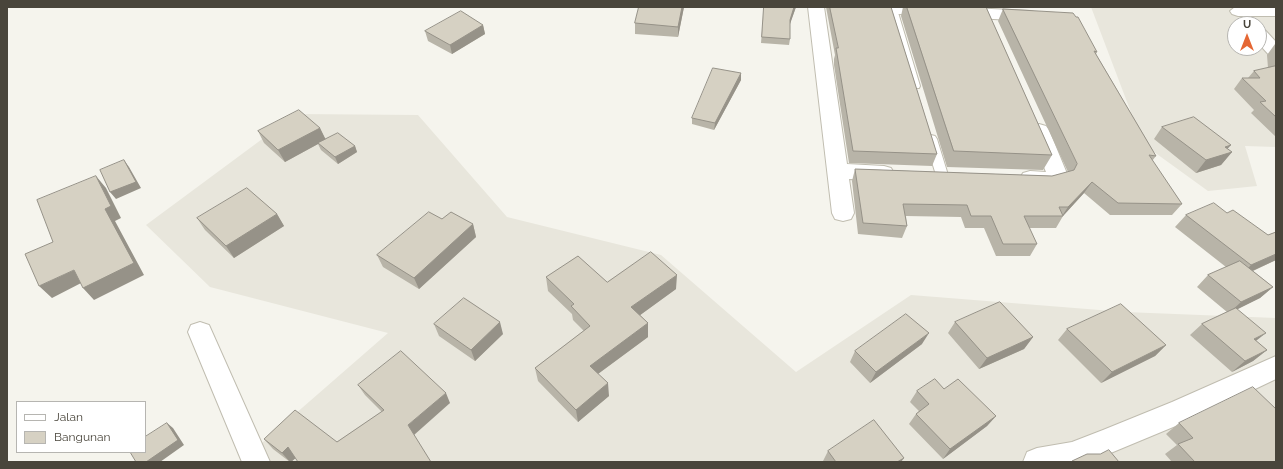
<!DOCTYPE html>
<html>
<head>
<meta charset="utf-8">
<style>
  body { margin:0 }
  #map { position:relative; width:1283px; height:469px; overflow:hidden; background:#f5f4ed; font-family:Raleway,sans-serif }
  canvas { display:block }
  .frame { position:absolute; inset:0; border:8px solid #49453b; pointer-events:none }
  .legend { position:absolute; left:16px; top:401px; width:130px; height:52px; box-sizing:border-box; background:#fff; border:1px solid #b6b5b1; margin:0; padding:5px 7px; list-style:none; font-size:12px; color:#49453b }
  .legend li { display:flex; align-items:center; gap:8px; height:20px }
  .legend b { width:20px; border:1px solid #b6b5b1 }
  .north { position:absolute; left:1227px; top:16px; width:40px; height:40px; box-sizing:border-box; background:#fff; border:1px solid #b6b5b1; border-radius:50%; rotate:0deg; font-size:11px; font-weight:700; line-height:16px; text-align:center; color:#49453b }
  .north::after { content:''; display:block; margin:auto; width:14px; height:18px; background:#e56734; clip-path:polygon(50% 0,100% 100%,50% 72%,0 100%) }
</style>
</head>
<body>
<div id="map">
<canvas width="1283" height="469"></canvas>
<div class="frame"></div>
<ul class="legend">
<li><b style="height:5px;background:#fff"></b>Jalan</li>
<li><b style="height:11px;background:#d6d1c3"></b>Bangunan</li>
</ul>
<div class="north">U</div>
</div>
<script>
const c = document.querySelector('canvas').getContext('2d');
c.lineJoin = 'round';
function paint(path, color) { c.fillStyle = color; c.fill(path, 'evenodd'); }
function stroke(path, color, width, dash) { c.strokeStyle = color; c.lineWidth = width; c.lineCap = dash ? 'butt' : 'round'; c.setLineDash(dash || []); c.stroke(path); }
const residential = new Path2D(`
  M1091 7H1276V147L1245 146 1257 186 1208 191 1143 144ZM1235 24H1259V48H1235Z
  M296 114 418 115 507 217 661 255 796 372 911 295 1125 312 1276 318V462H240L388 333 210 287 146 225Z`);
const lane = new Path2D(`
  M889 7H895L897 9 920 86 919 88H911L910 86 887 9Z
  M931 135 935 136 937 139 948 175 946 178 942 179 938 178 936 175 925 139 927 136Z`);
const street = new Path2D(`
  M808 7H824L847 164 884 166 891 168 894 173 891 178 884 180 849 179 854 213 851 219 843 221 835 219 832 213Z
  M853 7H952L1031 11 1037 13 1039 16 1037 19 1031 21 861 12 855 10Z
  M1276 7V16H1238L1232 14 1230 11 1235 7Z
  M1259 29 1265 30 1276 42V57L1270 56 1259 44Z
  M1039 124 1046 126 1049 130 1068 176 1065 181 1045 186 1023 183 1020 178 1023 173 1030 171 1046 172 1029 130 1032 126Z
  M200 322 209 325 270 462H242L188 332 191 325Z
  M1276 356V379L1190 420 1089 462H1023L1027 452 1037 448 1072 442 1103 430 1172 402Z`);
const wall = new Path2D(`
  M639 7H684L678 37 635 34V23Z
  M764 7H796L790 23V39L789 45 761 43Z
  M826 7H891L937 154 932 166 849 163 834 65V59L835 55Z
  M903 7H986L1052 155 1043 170 947 167 901 16Z
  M1003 9 1097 52 1096 54 1156 156 1152 161 1182 204 1172 215H1110L1084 193 1063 216 1056 228H1029L1037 244 1030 256H996L984 228H965L961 217 906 216 907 226 902 238 858 234 852 181 855 169 1052 176 1068 172 998 21Z
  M483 25 485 34 452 54 428 41 425 31Z
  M1275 44 1276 45V137L1251 113 1254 110 1234 89 1242 78H1248L1254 71 1268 68 1267 55Z
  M741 73V80L714 130 692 124V118Z
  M1162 127 1228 149 1232 152 1221 165 1196 173 1154 139Z
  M320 128 325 139 355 146 357 152 338 164 321 150 318 144 285 162 264 143 258 131Z
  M1227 213 1268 235 1276 232V260L1253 271 1273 287 1260 298 1237 309 1256 341 1267 350 1253 361 1232 372 1190 335 1202 324 1227 312 1197 287 1208 275 1226 267 1175 227 1186 215Z
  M277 214 284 226 234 258 205 230 197 218Z
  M442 219 473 224 476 237 419 289 383 267 377 255Z
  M546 277 607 282 676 289 640 315 648 323V337L598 374 609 396 578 422 538 381 535 368 584 331 573 320 572 314 548 291Z
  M955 322 1033 337 1024 349 979 369 948 333Z
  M434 324 503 334 475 361 439 336Z
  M1067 329 1166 345 1155 356 1101 383 1058 340Z
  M922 344 870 383 850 362 855 351Z
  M358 385 450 403 295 458 291 462H290L273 449 264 439 337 442 382 412 365 395Z
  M944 389 996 416 987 426 943 459 909 424 916 414 919 411 910 402 917 391Z
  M1179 423 1276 462H1172L1165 454 1177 445 1166 434Z
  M828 451 901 462H824L823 461Z`);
const shadedWall = new Path2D(`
  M682 7H684L678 37V27Z
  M794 7H796L789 27 790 20Z
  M483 25 485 34 452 54 450 45Z
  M741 73V80L714 130 715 123Z
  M320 128 326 140 318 143V144L285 162 278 150Z
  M1231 145 1222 155 1232 152 1221 165 1196 173 1206 160 1225 147Z
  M355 146 357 152 338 164 335 157Z
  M124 160 129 167 141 188 116 199 110 192Z
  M96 176 106 188 121 218 115 221 144 275 94 300 83 288 105 209Z
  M1092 182 1084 193 1063 216H1062L1068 207Z
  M277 214 284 226 234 258 226 246Z
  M473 224 476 237 419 289 414 278Z
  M1276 254V260L1239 277 1251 265Z
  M74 270 85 281 52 298 39 286Z
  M677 275 676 289 632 321 631 307Z
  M1273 287 1260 298 1228 314 1241 302Z
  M500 322 503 334 475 361 471 350Z
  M648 323V337L591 379 590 366Z
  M929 333 922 344 870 383 876 372Z
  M1266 333 1252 344 1254 339Z
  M1033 337 1024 349 979 369 987 358Z
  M1166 345 1155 356 1101 383 1112 372Z
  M1267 350 1253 361 1232 372 1245 361Z
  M608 383 609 396 578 422 576 410Z
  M446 393 450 403 414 435 408 425Z
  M996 416 987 426 943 459 950 449Z
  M167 423 173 428 184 445 160 462H146Z
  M288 447 297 457 291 462H290L282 453Z
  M904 458 901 462H897Z`);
const building = new Path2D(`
  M639 7H682L678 27 635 23Z
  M764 7H794L790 20V39L762 37Z
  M830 7H891L937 154 853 151 837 54 836 48H838Z
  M907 7H986L1052 155 954 151Z
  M1003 9 1073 13 1076 17H1078L1097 52 1094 51 1156 156 1149 155 1182 204 1118 203 1092 182 1068 207H1059L1063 216H1024L1037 244H1003L991 216H971L967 205 903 204 907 226 863 223 855 169 1052 176 1074 170 1077 164Z
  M461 11 483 25 450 45 425 31Z
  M1276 66V117L1260 102 1266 101 1242 78H1260L1254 71Z
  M713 68 741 73 715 123 692 118Z
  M299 110 320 128 278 150 258 131Z
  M1194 117 1231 145 1225 147 1232 152 1206 160 1162 127Z
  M338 133 355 146 335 157 318 143Z
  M124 160 136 182 110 192 100 170Z
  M96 176 111 206 105 209 134 263 83 288 74 270 39 286 25 254 53 242 37 200Z
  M247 188 277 214 226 246 197 218Z
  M1214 203 1227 213 1233 210 1268 235 1276 232V254L1251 265 1186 215Z
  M429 212 442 219 451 212 473 224 414 278 377 255Z
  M651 252 677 275 631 307 648 323 590 366 608 383 576 410 535 368 590 326 571 306 574 304 546 277 578 256 607 282Z
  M1240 261 1273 287 1241 302 1208 275Z
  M464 298 500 322 471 350 434 324Z
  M1000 302 1033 337 987 358 955 322Z
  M1121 304 1166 345 1112 372 1067 329Z
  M1236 308 1266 333 1254 339 1267 350 1245 361 1202 324Z
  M906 314 929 333 876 372 855 351Z
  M401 351 446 393 408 425 431 462H298L288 447 282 453 264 439 295 410 337 442 384 410 358 385Z
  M935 379 944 389 958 379 996 416 950 449 916 414 929 404 917 391Z
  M1253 387 1276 409V462H1195L1178 444 1193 438 1179 423Z
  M874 420 904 458 897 462H836L828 451Z
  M167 423 178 440 146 462H136L130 452H145V437Z
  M1109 450 1119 462H1073L1072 461 1087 454H1100Z`);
paint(residential, '#e8e6dc');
stroke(lane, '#c0bdb0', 2);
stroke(street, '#c0bdb0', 2);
paint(lane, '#fff');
paint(street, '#fff');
paint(wall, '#b8b4a8');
paint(shadedWall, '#969288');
paint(building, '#d6d1c3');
stroke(building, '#969288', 1);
</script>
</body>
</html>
